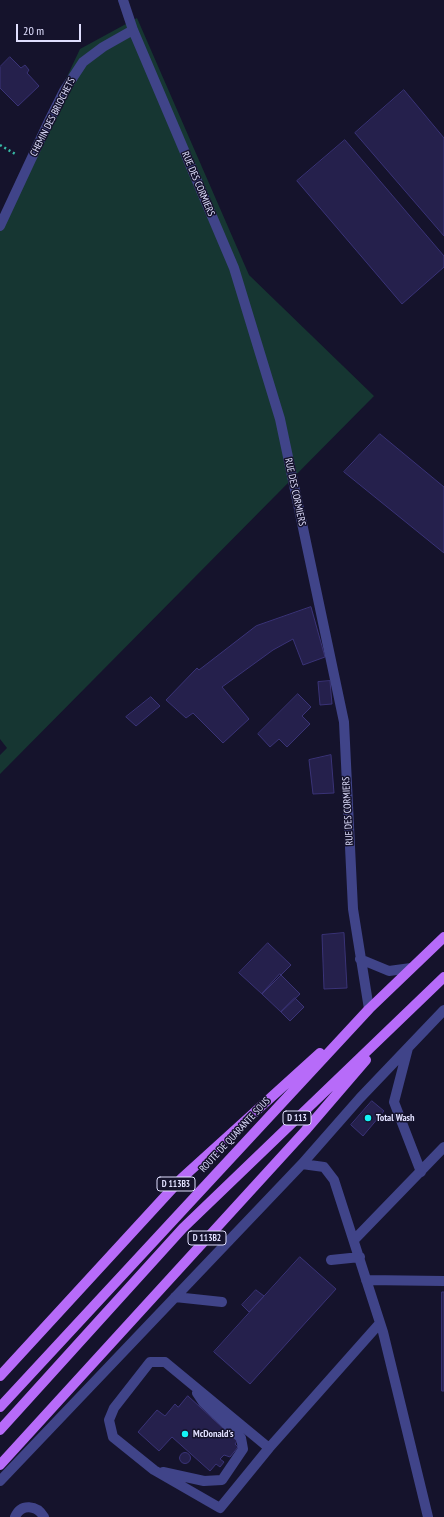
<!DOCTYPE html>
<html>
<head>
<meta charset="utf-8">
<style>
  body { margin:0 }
  #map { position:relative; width:444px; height:1517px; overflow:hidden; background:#15132c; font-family:"PT Sans Narrow",sans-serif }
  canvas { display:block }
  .scale { position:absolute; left:16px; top:24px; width:65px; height:18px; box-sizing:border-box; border:2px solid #e0dffe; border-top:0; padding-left:5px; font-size:12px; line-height:14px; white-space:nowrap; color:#e0dffe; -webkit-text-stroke:3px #15132c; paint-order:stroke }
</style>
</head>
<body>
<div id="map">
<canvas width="444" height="1517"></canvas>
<div class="scale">20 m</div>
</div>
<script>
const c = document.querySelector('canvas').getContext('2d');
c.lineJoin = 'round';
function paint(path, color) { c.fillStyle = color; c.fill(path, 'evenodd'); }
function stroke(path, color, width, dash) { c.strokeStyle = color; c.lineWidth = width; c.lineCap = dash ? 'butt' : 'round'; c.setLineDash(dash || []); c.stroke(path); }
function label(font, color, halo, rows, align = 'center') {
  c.font = font + ' "PT Sans Narrow",sans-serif'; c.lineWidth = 3; c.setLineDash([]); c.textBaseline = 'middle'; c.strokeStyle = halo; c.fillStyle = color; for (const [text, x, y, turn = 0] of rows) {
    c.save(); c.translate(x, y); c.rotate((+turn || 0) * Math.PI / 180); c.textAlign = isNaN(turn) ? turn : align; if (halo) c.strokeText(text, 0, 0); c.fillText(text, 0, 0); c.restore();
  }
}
const green = new Path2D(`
  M137 18 249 275 374 396 0 774V755L7 748 0 739V219L80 49Z`);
const building = new Path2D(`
  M10 57 21 68 25 65 29 70 27 73 39 86 18 106 0 88V67Z
  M404 90 444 138V236L355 133Z
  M345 140 444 256V267L402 304 297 181Z
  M380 434 444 487V553L344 472Z
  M311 607 325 657 303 665 293 639 273 650 222 687 249 719 223 743 193 713 186 718 166 700 197 668 199 670 256 626Z
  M330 681 332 704 320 705 318 682Z
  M298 694 311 707 302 716 310 724 287 747 279 739 270 747 258 734Z
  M151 697 160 706 136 726 126 717Z
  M331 755 334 793 313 794 309 760Z
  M344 933 347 988 324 989 322 935Z
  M268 943 291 965 262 994 239 973Z
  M280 974 300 994 281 1012 262 994Z
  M295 998 304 1007 290 1021 281 1012Z
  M372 1101 384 1111 363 1136 351 1125Z
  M300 1257 336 1289 250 1384 214 1352Z
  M256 1290 264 1296 249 1312 242 1305Z
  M442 1292H444V1391H442Z
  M188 1396 237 1441 235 1444 238 1447 230 1457 224 1455 220 1459 224 1462 220 1467 216 1464 210 1471 172 1437 159 1451 138 1432 157 1410 165 1416 175 1404 178 1407Z
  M179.5 1458a5.5 5.5 0 1 1 11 0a5.5 5.5 0 1 1-11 0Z`);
const path = new Path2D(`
  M0 145 17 155`);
const lane = new Path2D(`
  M408 1048 394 1102 421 1172
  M302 1164 324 1167 334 1180 383 1332 428 1517
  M354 1240 444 1147
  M331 1260 360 1257
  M366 1280 444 1281
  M175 1297 222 1302
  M269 1448 165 1362H150L114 1408 109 1420 113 1437 154 1470 220 1508 269 1448 380 1323
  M163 1472 204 1481 222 1480 243 1449 241 1438 203 1402 197 1393
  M0 1481 302 1164 360 1098 444 1010
  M15 1517C21 1503 37 1505 44 1517`);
const street = new Path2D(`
  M123 0 133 30 234 268 280 419 344 722 353 909 369 1009
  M0 226 48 123 64 91 83 62 103 47 133 30
  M360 959 389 971 411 968`);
const primary = new Path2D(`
  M0 1376 182 1178 320 1053
  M0 1407 369 1009 444 937
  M0 1430 183 1228 444 977
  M0 1465 305 1131 366 1060`);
const markers = [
  [368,1118,4,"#14f3f5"],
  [185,1434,4,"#14f3f5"]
];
const shields = [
  [297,1118,28],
  [176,1184,38],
  [207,1238,38]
];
const shieldNames = [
  ["D 113",297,1118],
  ["D 113B3",176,1184],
  ["D 113B2",207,1238]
];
const streetNames = [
  ["CHEMIN DES BRIOCHETS",53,117,-63],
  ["RUE DES CORMIERS",198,184,67],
  ["RUE DES CORMIERS",295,492,78],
  ["RUE DES CORMIERS",348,811,-93],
  ["ROUTE DE QUARANTE SOUS",235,1135,-47]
];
const poiNames = [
  ["Total Wash",376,1118],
  ["McDonald's",193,1434]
];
paint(green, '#163632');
paint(building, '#25204c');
stroke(building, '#3a3377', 1);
stroke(path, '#37baa6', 2.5, [2, 3]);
stroke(lane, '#404489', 10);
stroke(street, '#404489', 10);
stroke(primary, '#b76bf9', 10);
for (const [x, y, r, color] of markers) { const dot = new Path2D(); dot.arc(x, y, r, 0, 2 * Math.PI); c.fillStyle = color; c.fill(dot); stroke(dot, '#15132c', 1.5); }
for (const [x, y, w] of shields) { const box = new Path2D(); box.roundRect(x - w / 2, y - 7, w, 14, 3); c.fillStyle = '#15132c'; c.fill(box); stroke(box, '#e0dffe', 1); }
label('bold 9px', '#e0dffe', null, shieldNames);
label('10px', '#e0dffe', '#15132c', streetNames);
label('bold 10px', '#e0dffe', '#15132c', poiNames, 'left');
</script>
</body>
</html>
